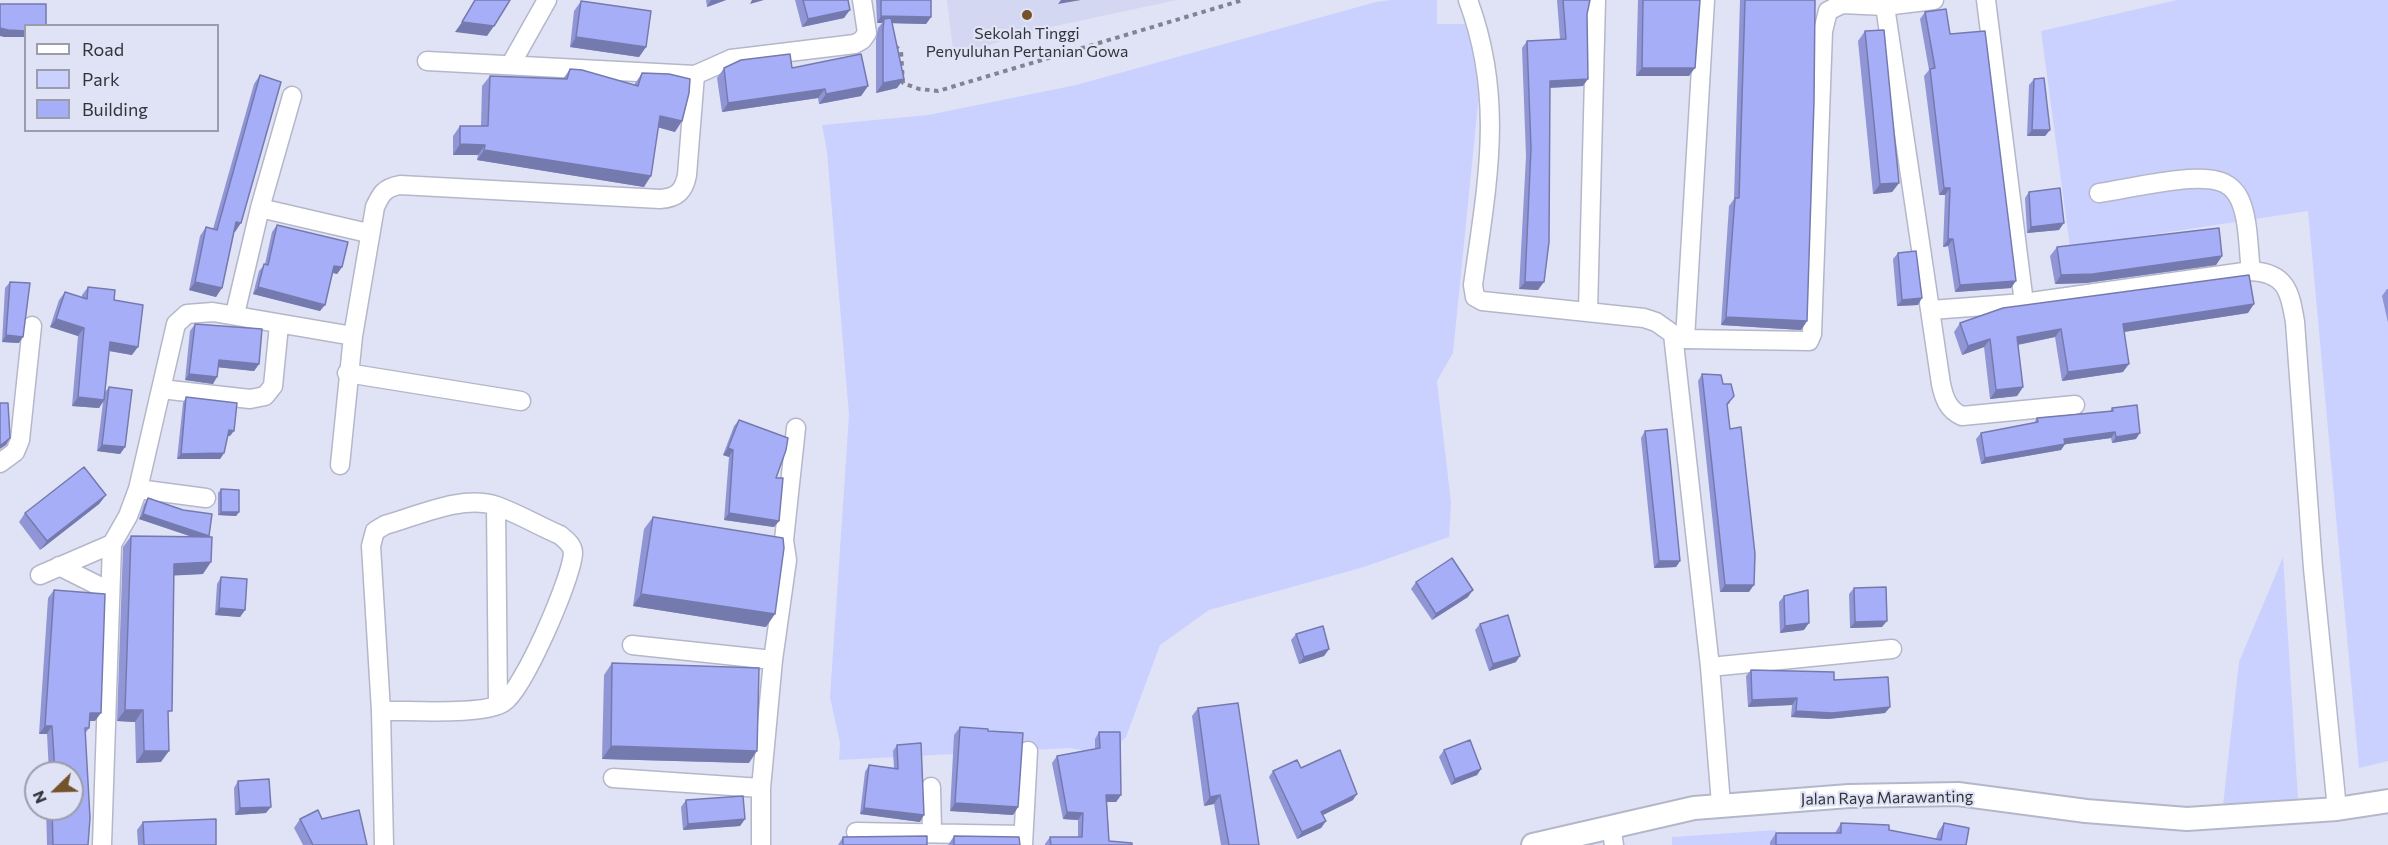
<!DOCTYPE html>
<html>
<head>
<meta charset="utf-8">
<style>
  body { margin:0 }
  #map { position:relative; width:2388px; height:845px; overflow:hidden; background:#e0e3f6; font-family:Commissioner,sans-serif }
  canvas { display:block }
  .legend { position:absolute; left:24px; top:24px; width:195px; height:108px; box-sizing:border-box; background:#e0e3f6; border:2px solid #9b9dab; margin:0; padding:8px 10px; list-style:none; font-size:18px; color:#33343b }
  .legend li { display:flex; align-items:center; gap:12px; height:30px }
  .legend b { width:30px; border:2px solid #9b9dab }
  .north { position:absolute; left:24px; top:761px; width:60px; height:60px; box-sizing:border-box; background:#e0e3f6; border:2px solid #9b9dab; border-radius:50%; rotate:247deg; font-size:16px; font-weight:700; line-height:24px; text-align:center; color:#33343b }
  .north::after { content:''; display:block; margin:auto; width:21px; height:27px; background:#74522a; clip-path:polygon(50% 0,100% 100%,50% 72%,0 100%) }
</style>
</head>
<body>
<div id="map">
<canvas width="2388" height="845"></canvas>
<ul class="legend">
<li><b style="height:8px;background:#fff"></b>Road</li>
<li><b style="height:16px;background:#cbd1ff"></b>Park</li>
<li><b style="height:16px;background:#a7aef8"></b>Building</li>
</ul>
<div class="north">N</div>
</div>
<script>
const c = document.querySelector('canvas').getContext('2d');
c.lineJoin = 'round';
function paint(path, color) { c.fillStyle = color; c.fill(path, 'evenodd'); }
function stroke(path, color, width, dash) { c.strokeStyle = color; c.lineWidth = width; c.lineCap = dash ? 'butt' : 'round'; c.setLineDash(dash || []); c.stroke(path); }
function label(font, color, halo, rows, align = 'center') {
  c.font = font + ' Commissioner,sans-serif'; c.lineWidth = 4.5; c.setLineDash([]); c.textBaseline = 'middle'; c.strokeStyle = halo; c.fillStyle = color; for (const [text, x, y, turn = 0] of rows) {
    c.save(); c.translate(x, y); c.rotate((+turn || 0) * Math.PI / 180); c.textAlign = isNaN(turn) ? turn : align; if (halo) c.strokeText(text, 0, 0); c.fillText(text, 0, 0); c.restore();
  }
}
const built = new Path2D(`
  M947 0H1177L1032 31 954 57Z`);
const green = new Path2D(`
  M1391 0H1437V24H1481L1480 84 1453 353 1437 381 1451 503 1449 537 1364 567 1209 610 1160 645 1126 737 1108 755 1070 748 839 760 840 743 830 697 849 415 827 152 822 125 928 115 1076 85 1376 2Z
  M2177 0H2388V761L2359 768 2308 211 2070 247 2041 31Z
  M2283 557 2298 799 2223 805 2239 662Z
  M1776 830 1774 845H1672V837Z`);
const path = new Path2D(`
  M895 46 901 51 903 83 919 89 938 91 1243 0`);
const minor = new Path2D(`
  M1468 0C1505 99 1487 184 1473 285L1475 297 1482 301 1644 318 1656 322 1673 334 1710 667 1721 804
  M1986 0 2024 303
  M1885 6 1941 384C1944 398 1948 410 1962 416L2075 405
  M427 61 695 75
  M511 64 547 0
  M2099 193C2128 189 2192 173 2218 181 2227 183 2235 190 2239 198 2249 218 2248 249 2251 271
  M260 208 368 233
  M1931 310 2024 303 2251 271C2286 273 2290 291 2295 322L2313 568 2337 809
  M1588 311 1596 0
  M235 314 260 208 292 96
  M1673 334 1685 339 1809 341 1812 334 1823 31 1828 11 1842 4 1885 6 1934 0
  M1685 339 1705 0
  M347 373 521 401
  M161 389 250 399 265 396 273 386 279 325
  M0 463 15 452 20 440 32 326
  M340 465 353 336
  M138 489 206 498
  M496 506 498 705
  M59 566 109 591
  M40 575 112 544
  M632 645 773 660
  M1710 667 1892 649
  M381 711C406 710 486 716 504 702 524 688 572 578 573 553 573 545 566 540 560 535 539 526 519 514 497 506 462 494 418 516 385 525L375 531 371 546 381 711 384 845
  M613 778 761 788
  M931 787 932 831
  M1611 826 1614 845
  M856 832 1022 835
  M102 845 112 544 128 516 138 489 176 324 187 314 213 312 353 336 375 207C381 194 384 188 400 185L660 199C677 198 684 191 687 175L695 75 731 59 855 44 862 40 867 33 862 0
  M761 845V788L773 660 787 560 784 540 796 428
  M1023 845 1028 751`);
const tertiary = new Path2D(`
  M1533 845 1694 808 1849 796 1958 794 2086 811 2187 819 2337 809 2388 801`);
const wall = new Path2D(`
  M706 0H726L707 7Z
  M795 0H848L844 18 802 27Z
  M876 0H931V17L926 24 892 23 897 88 876 93V39L878 28 882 23H877Z
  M1557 0H1590L1587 14 1583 86 1550 88 1538 290 1519 289 1526 156 1522 48 1527 41 1560 39Z
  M1638 0H1700L1689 76H1636Z
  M1740 0H1815L1807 321 1801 330 1721 325 1729 206 1734 199Z
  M581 1 646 47 639 57 570 47 574 11Z
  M1925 12 1950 34 2011 288 1955 292 1948 246 1943 247 1945 195H1939L1924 76 1929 70 1920 19Z
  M1865 31 1899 183 1892 192 1873 194 1858 41Z
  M724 68H792L868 86 861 96 819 104 818 98 722 112 717 78Z
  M570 69 634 85 642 73 675 132 658 127 644 187 477 160 478 155H453V136L460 126H481L482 86 490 76 563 79Z
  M260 75 235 232H234L216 297 189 290 200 236 206 227 213 229 254 84Z
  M2034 79 2050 130 2045 136H2027L2029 85Z
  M2029 192 2059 230 2027 233 2025 198Z
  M277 225 342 267 337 274 333 273 320 311 253 294 259 271 265 264 272 232Z
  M2057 247 2222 256 2216 265 2086 283 2055 284 2050 256Z
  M1898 253 1918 305 1897 306 1893 259Z
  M10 282 19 343 2 342 5 288Z
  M88 287 114 300 132 355 109 351 105 392 109 387 125 447 120 454 97 451 103 402 99 408 72 406 78 336 50 327 59 300 65 292 82 298V295Z
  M2387 289H2388V323L2382 296Z
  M2248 313 2124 332 2123 372 2062 381 2055 337 2018 345 2023 387 2017 396 1990 399 1984 347 1962 355 1954 332 1960 323Z
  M195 324 259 364 254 371 218 367 213 384 185 380 190 331Z
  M1702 374 1723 384 1730 403 1727 405 1749 592H1720L1698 381Z
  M186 397 230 436H227L224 453 220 459H177L183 403Z
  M2112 408 2136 439 2112 443 2111 438 2065 444 2061 450 1981 464 1976 439 1981 433 2034 423 2037 418 2110 411Z
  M739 420 776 478 779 521 774 527 724 520 729 457 723 455 734 426Z
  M1645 431 1680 561 1676 567 1654 568 1641 438Z
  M221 489 239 512 236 516 218 515V493Z
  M106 495 99 504 40 550 19 522 25 513Z
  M148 498 209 536 207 537 203 574 174 575 168 717 161 762 136 763 135 722 117 721 123 547 131 536 192 537 139 519 144 504Z
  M653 517 766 627 633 606 644 529Z
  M221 577 245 610 240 617 215 615 217 584Z
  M1416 582 1468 597 1432 620 1411 589Z
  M1854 588 1882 627 1850 628 1849 594Z
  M54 590 95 721H90L89 728 85 734 88 845H47L46 809H72V773H49L47 734H39L48 598Z
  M1784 596 1804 630 1780 633 1779 602Z
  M1480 624 1516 662 1489 671 1475 630Z
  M1296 634 1329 649 1324 656 1299 664 1291 640Z
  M612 663 749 763 602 759 604 675Z
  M1751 670 1834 680 1890 707 1885 713 1828 719 1791 717 1792 705 1748 707 1746 676Z
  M1198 708 1259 845H1221L1214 804 1204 806 1192 716Z
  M960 727 988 731 1018 807 1013 815 950 811 954 735Z
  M1099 732 1121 795 1116 802H1107L1109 841 1132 845H1045V844L1050 837H1078V820L1063 819 1052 763 1057 756 1095 749V739Z
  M897 745 920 822 860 814 865 772 869 765 894 768 893 751Z
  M1444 750 1481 769 1477 775 1451 785 1439 757Z
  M1301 768 1353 800 1323 815 1326 821 1321 828 1297 839 1269 777 1273 771Z
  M238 781 266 813 235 815 234 788Z
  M686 800 745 819 740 826 683 830 681 807Z
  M300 819H322L367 845H303L294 828Z
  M143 822 216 845H138L137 830Z
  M1841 823 1889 830 1936 839 1938 832 1944 823 1966 845H1770V842L1776 833H1835Z
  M954 836 1020 845H948Z
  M843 837 927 845H838Z`);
const shadedWall = new Path2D(`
  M711 0H726L707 7Z
  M752 0H764L750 4Z
  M1061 0H1081L1058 4Z
  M850 10 844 18 802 27 808 19Z
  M881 16 931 17 926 24 884 23V19L882 23H877Z
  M462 22 494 26 487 36 455 32Z
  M0 28 26 31V37H4L0 36Z
  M576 37 646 47 639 57 570 47Z
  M1642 68H1695L1689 76H1636Z
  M904 79 897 88 876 93 883 83Z
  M1588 79 1583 86 1545 88 1550 81Z
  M868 86 861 96 819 104 826 94Z
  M825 89 818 98 722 112 728 103Z
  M660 116 682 121 675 132 653 126Z
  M2032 130H2050L2045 136H2027Z
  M460 144 485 145 478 155H453Z
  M484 150 651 176 644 187 477 160Z
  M1899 183 1892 192 1873 194 1880 184Z
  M1944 188H1950L1945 195H1939Z
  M236 222 241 223 235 232 230 230Z
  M2064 223 2059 230 2027 233 2031 227Z
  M1948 239H1953L1948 246 1943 247Z
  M2222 256 2216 265 2086 283 2055 284 2061 275Z
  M334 266 342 267 337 274 330 272Z
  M2016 281 2011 288 1955 292 1960 285Z
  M195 282 222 288 216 297 189 290Z
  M1525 282H1544L1538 290 1519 289Z
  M258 287 325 305 320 311 253 294Z
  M1922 298 1918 305 1897 306 1902 300Z
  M2254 304 2248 313 2117 333 2123 324Z
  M1726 317 1807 321 1801 330 1721 325Z
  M56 319 84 328 78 336 50 327Z
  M2061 329 2055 337 2011 346 2017 337Z
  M6 335 23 337 19 343 2 342Z
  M1990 339 1984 347 1962 355 1968 346Z
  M110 342 138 347 132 355 104 350Z
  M219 360 259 364 254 371 215 367Z
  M2129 364 2123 372 2062 381 2068 372Z
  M189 374 217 377 213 384 185 380Z
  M2023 387 2017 396 1990 399 1996 390Z
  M78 397 104 400 99 408 72 406Z
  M229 430 234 431 230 436H225Z
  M2115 432 2111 438 2060 445 2064 439Z
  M2140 433 2136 439 2112 443 2116 437Z
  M10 438 6 445 0 449V446Z
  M2065 444 2061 450 1981 464 1985 458Z
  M102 445 125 447 120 454 97 451Z
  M728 448 733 450 729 457 723 455Z
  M224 453 220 459H177L181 454Z
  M106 495 99 504 40 550 47 541Z
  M221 512H239L236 516 218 515Z
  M729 513 779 521 774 527 724 520Z
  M143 514 209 536 205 541 139 519Z
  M1659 561H1680L1676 567 1654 568Z
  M211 562 203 574 166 576 174 564Z
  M1725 585H1754L1749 592H1720Z
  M1473 590 1468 597 1432 620 1436 614Z
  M641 594 775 614 766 627 633 606Z
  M219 608 245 610 240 617 215 615Z
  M1887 621 1882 627 1850 628 1855 622Z
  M1809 623 1804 630 1780 633 1785 626Z
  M1329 649 1324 656 1299 664 1304 657Z
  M1520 656 1516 662 1489 671 1493 664Z
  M1797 698 1792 705 1748 707 1752 700Z
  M1890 707 1885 713 1828 719 1791 717 1796 711Z
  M125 710H143L135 722 117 721Z
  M90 713H101L95 721H84Z
  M45 726H52L47 734H39Z
  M611 746 757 751 749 763 602 759Z
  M144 751H169L161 762 136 763Z
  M1481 769 1477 775 1451 785 1455 779Z
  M1357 794 1353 800 1317 818 1321 812Z
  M1106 795H1121L1116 802H1102Z
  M1220 795 1214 804 1204 806 1210 797Z
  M955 803 1018 807 1013 815 950 811Z
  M271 807 266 813 235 815 240 808Z
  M864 808 924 815 920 822 860 814Z
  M1067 812 1083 813 1078 820 1063 819Z
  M745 819 740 826 683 830 688 824Z
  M1326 821 1321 828 1297 839 1302 832Z`);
const building = new Path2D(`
  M475 0H510L494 26 462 22Z
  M803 0H848L850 10 808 19Z
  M881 0H931V17L881 16Z
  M1563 0H1590L1587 14 1588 79 1550 81 1549 242 1544 282H1525L1531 148 1527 41 1566 39Z
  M1643 0H1700L1695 68H1642Z
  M1745 0H1815L1814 101 1807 321 1726 317 1735 198H1739Z
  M581 1 651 11 646 47 576 37Z
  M0 4H46V26H26V31L8 30 0 28Z
  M1946 9 1950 34 1985 31 2016 281 1960 285 1953 239H1948L1950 188H1944L1930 69 1935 68 1925 12Z
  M891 18 904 79 883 83V29L884 19Z
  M1884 30 1899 183 1880 184 1865 31Z
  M790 54 792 68 861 54 868 86 826 94 825 89 728 103 724 68 741 60Z
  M570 69 582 70 638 86 642 73 669 74 690 79 689 93 682 121 660 116 651 176 484 150 485 145 460 144V126H488L490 76 567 79Z
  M260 75 281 82 241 223 236 222 222 288 195 282 206 227 217 230Z
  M2044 78 2050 130H2032L2034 79Z
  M2060 188 2064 223 2031 227 2029 192Z
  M277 225 348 242 342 267 334 266 325 305 258 287 264 264 268 265Z
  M2219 228 2222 256 2093 274 2061 275 2057 247Z
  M1916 251 1922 298 1902 300 1898 253Z
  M2249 275 2254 304 2123 324 2129 364 2068 372 2061 329 2017 337 2023 387 1996 390 1990 339 1968 346 1960 323 2003 308Z
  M10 282 30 283 23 337 6 335Z
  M88 287 115 290 114 300 143 305 138 347 110 342 104 400 78 397 84 328 56 319 65 292 87 299Z
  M195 324 262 329 259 364 219 360 217 377 189 374Z
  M1702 374 1721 375 1723 384H1731L1734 396 1727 404 1730 429 1741 427 1755 554 1754 585H1725Z
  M109 387 132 390 125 447 102 445Z
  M186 397 237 403 234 431 229 430 224 453 181 454Z
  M0 403H8L10 438 0 446Z
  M2137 405 2140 433 2116 437 2115 432 2064 439 2065 444 1985 458 1981 433 2038 422 2037 418 2113 411 2112 408Z
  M739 420 788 438 786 450 776 478H783L779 521 729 513 733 450 728 448Z
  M1667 429 1680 561H1659L1645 431Z
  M84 467 106 495 47 541 25 513Z
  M221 489 239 490V512H221Z
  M148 498 183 510 212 514 209 536 143 514Z
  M653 517 783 538 784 548 775 614 641 594Z
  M131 536 212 537 211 562 174 564 172 711H168L169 751H144L143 710H125Z
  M1452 558 1473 590 1436 614 1416 582Z
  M221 577 247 579 245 610 219 608Z
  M1886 587 1887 621 1855 622 1854 588Z
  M54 590 105 594 101 713H90L89 728H85L90 818 88 845H53L52 809H72V773H55L52 726H45Z
  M1808 590 1809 623 1785 626 1784 596Z
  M1508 615 1520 656 1493 664 1480 624Z
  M1323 626 1329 649 1304 657 1296 634Z
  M612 663 759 668 757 751 611 746Z
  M1751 670 1834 672V680L1888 677 1890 707 1832 713 1796 711 1797 698 1752 700Z
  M1238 703 1259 845H1229L1220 795 1210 797 1198 708Z
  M960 727 988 729V731L1023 733 1018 807 955 803Z
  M1099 732H1120L1121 795H1106L1109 841 1132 843V845H1051L1050 837H1082L1083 813 1067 812 1057 756 1100 748Z
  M1470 740 1481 769 1455 779 1444 750Z
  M921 743 924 815 864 808 869 765 898 769 897 745Z
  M1340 750 1357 794 1321 812 1326 821 1302 832 1273 771 1297 760 1301 768Z
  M269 779 271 807 240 808 238 781Z
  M743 796 745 819 688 824 686 800Z
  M318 810 322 819 359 810 367 845H313L300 819Z
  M216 819V845H144L143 822Z
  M1841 823 1889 825V830L1941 840 1944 823 1969 828 1966 845H1776V833H1841Z
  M927 836V845H843V837Z
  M954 836 1019 837 1020 845H954Z`);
const markers = [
  [1027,15,6,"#74522a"]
];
const poiNames = [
  ["Sekolah Tinggi",1027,34],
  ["Penyuluhan Pertanian Gowa",1027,52]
];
const streetNames = [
  ["Jalan Raya Marawanting",1887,798,-1]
];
paint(built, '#d3d7f1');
paint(green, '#cbd1ff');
stroke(minor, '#b4b7c9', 21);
stroke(tertiary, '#b4b7c9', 26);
stroke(path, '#828390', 4, [4.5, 4.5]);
stroke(minor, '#fff', 18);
stroke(tertiary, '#fff', 22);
paint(wall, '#9096d5');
paint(shadedWall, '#757aae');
paint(building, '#a7aef8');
stroke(building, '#757aae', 1.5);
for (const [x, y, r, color] of markers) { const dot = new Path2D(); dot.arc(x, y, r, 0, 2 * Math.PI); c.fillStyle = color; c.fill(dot); stroke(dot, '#e0e3f6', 2); }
label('16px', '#33343b', '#e0e3f6', poiNames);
label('16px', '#33343b', '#e0e3f6', streetNames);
</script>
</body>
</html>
